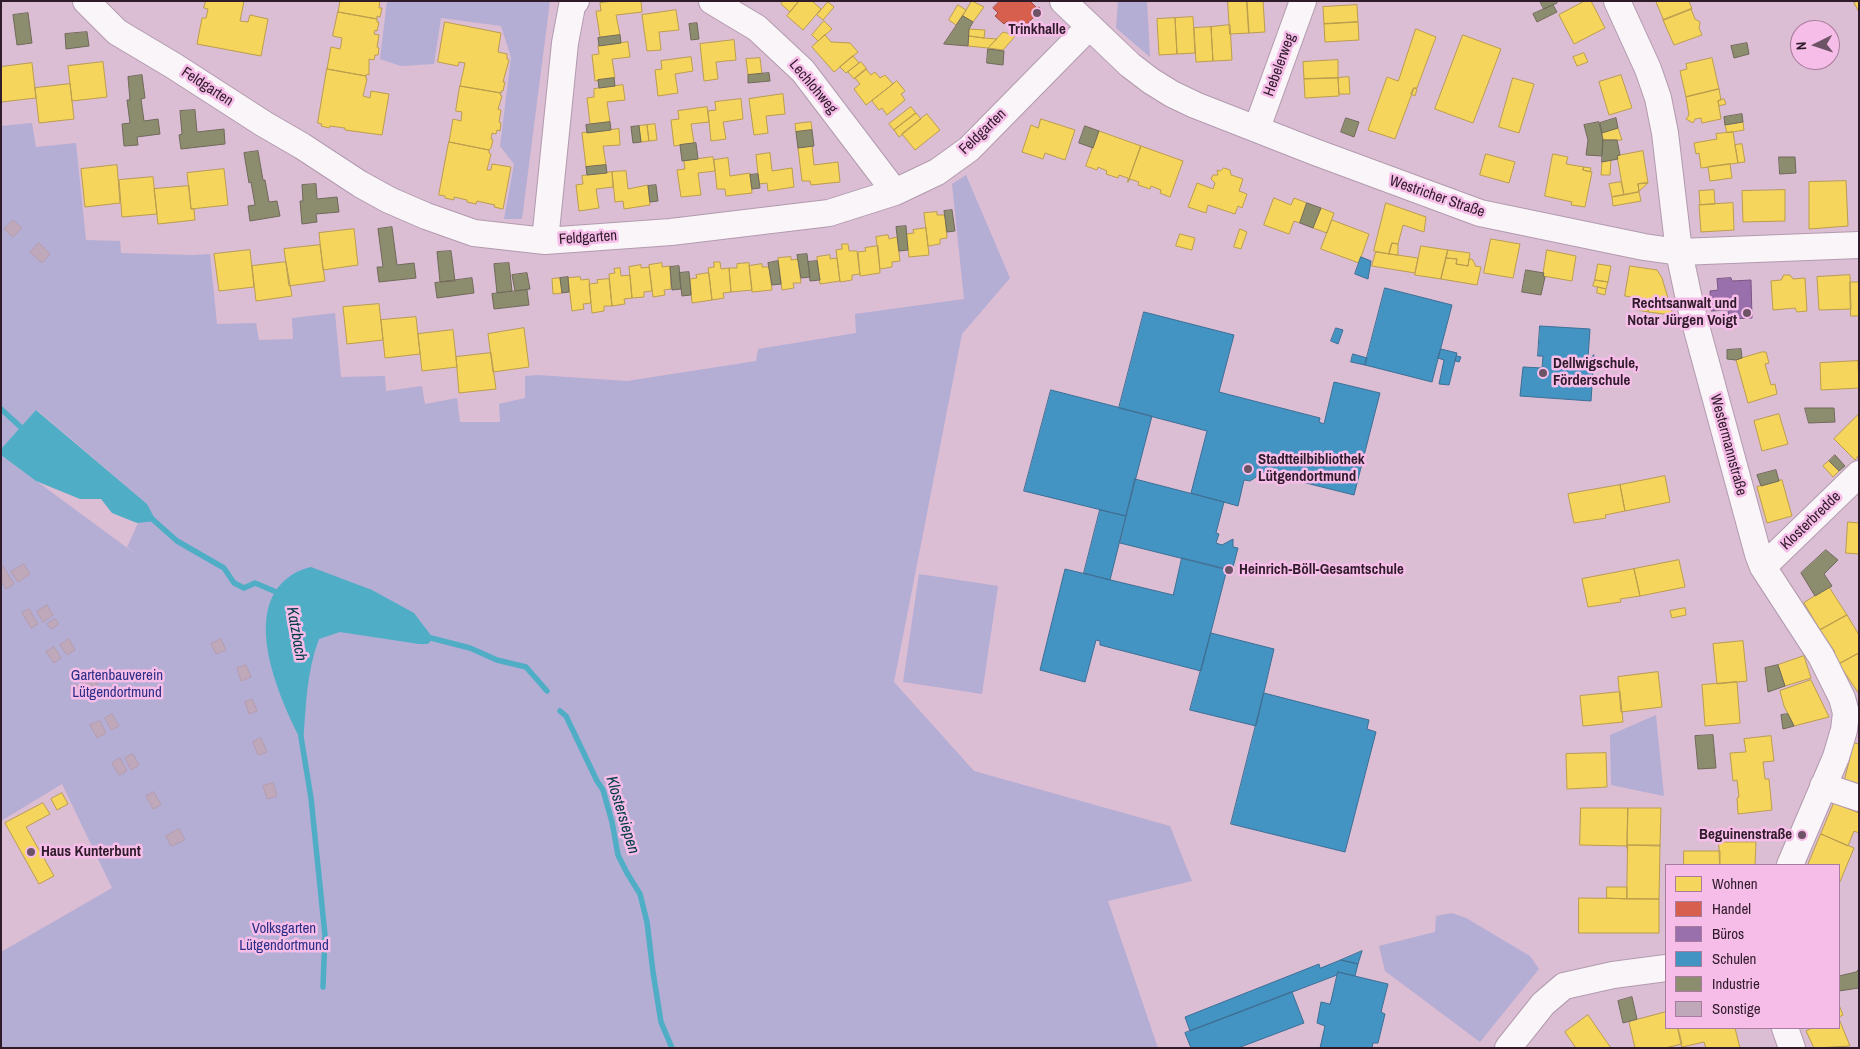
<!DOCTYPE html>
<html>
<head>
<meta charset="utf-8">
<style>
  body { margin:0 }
  #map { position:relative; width:1860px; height:1049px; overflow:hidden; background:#dbbdd4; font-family:"Archivo Narrow",sans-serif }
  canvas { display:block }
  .frame { position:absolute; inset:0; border:2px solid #301b2b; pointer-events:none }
  .legend { position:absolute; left:1665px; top:864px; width:175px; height:165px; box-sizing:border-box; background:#f6bde8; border:1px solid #a77c9c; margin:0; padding:6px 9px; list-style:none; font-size:15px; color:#301b2b }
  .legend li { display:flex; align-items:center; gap:10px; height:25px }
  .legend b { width:25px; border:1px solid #a77c9c }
  .north { position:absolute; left:1790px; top:20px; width:50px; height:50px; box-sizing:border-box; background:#f6bde8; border:1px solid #a77c9c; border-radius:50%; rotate:266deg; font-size:14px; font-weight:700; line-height:20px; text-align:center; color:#301b2b }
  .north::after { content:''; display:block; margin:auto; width:18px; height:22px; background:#6c5466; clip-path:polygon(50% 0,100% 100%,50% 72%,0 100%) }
</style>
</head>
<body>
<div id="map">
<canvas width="1860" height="1049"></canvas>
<div class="frame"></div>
<ul class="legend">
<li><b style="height:14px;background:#f6d55c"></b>Wohnen</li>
<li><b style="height:14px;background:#d6604d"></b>Handel</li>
<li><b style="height:14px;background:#9970ab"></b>Büros</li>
<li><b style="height:14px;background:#4393c3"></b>Schulen</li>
<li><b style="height:14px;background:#8c8c6e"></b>Industrie</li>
<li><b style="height:14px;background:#c0a8bb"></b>Sonstige</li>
</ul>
<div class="north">N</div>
</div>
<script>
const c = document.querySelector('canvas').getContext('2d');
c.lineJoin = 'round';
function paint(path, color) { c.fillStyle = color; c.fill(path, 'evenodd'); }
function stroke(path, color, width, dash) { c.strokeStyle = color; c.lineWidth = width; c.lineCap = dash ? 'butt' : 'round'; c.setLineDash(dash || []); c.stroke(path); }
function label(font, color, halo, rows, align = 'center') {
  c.font = font + ' "Archivo Narrow",sans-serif'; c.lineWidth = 5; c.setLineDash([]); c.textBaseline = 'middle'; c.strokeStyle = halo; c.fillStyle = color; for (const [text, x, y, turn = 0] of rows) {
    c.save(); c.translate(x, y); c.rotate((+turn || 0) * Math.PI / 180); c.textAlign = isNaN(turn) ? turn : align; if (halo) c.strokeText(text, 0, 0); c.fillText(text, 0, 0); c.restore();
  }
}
const green = new Path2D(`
  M387 1H550L522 219H504L514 164 500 146 511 57 501 26 441 18 434 64 401 66 380 59Z
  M1118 1H1147L1150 57 1116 28Z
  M32 123 36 147 76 143 86 240 120 241 121 253 192 255 210 254 217 324 256 323 259 340 293 339 292 318 335 313 341 377 385 376 386 391 422 386 425 404 457 398 460 422H500L499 404 525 398V376L538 375 627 381 756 361 758 349 856 333 855 314 964 299 952 184 966 175 1010 278 962 334 894 682 974 771 1170 826 1192 881 1108 901 1158 1048H1V952L112 888 62 784 1 821V455L141 558 127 547 147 504 37 410 1 449V126Z
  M919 574 998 586 982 694 903 682Z
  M1656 715 1664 796 1611 785 1610 735Z
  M1452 913 1466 918 1530 956 1539 969 1480 1042 1385 971 1379 946 1435 932 1436 916Z`);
const water = new Path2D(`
  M36 410 147 504 156 521 137 523 112 513 101 499H80L36 481 1 455V449Z
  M311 567 372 590 414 613 433 638 428 644H419L340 632 319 639C306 673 306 708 303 744 282 704 245 623 281 584 290 575 298 570 311 567Z`);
const homes = new Path2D(`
  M206 1H244L240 21 248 22 250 15 268 19 261 56 197 44 202 18H206L208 9 204 8Z
  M380 1 379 8H382L380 17 377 16V19L338 12 340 1Z
  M613 1H641L642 12 616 15 620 35 600 37 596 11H601L600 3Z
  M783 1H799L790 12 781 4Z
  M799 1H812L821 9 803 30 787 16Z
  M972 1 984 7 973 22 963 16Z
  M1228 1H1247L1249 33 1230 34Z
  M1247 1H1263L1265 32 1249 33Z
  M1585 1H1591L1605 28 1574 44 1559 15Z
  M1656 1H1689L1692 9 1664 20Z
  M1859 1V12L1854 3Z
  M828 2 834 7 823 20 817 15Z
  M958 5 966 10 956 25 949 20Z
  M1357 5 1358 22 1324 24 1323 7Z
  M1691 9 1695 19 1700 22 1699 28 1702 35 1674 45 1663 20Z
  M676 10 679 30 659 32 661 50 647 51 642 15Z
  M338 12 377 19V22H379L377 31 375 30 374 34 379 35 377 47 379 48 378 55H375L374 60 369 59V75L367 74 366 76 327 69 331 47 340 49 341 45 342 38 333 36Z
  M1193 17 1195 53 1177 54 1175 18Z
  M1175 18 1177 54 1159 55 1157 19Z
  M824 21 832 29 818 41 812 35Z
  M445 22 501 33 498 52 507 54V59L509 60 503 82H505L503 91H501V93L460 86 465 63 459 62 458 66 438 62Z
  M1358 22 1359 40 1325 42 1324 24Z
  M1230 25 1232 60 1213 61 1211 27Z
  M1211 27 1213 61 1196 62 1194 28Z
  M969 29 985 30 984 38 969 36Z
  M1015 29 1018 33 1003 50 988 48 1003 32 1010 34Z
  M1416 29 1436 37 1417 88H1414L1395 139 1368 130 1387 77 1398 81Z
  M825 35 831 42 850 43 858 52 834 72 812 47Z
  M1463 35 1501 49 1473 123 1435 109Z
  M969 36 984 38 997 39 988 48 968 46Z
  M734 40 736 60 716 62 718 79 704 81 700 44Z
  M628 42 630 57 612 59 615 78 595 81 592 55 599 54 598 46Z
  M1584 53 1588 62 1577 66 1573 57Z
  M853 56 859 63 846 73 840 67Z
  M691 57 693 71 675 74 678 93 658 96 655 70 662 69 661 61Z
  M760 58 762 74 748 75 746 59Z
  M1712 58 1719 89 1686 97 1680 71 1687 69 1686 64Z
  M1338 60V78L1304 79 1303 62Z
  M103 62 107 97 72 101 68 66Z
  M861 62 867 69 854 79 848 72Z
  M32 63 36 98 1 102V67Z
  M327 69 366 76V79H367L363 96 370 98 371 91 389 94 382 135 345 130V128L330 126 329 128 321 126 322 124 318 123Z
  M866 69 871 75 875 72 880 78 885 75 893 84 866 105 854 89 860 84 855 78Z
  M1621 75 1632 108 1609 115 1599 82Z
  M1349 77 1350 94H1339L1338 78Z
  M1338 78 1339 96 1305 98 1304 79Z
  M1513 78 1534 84 1519 133 1499 127Z
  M897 81 905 91 901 94 905 100 887 115 882 108 879 110 872 101Z
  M70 84 74 119 39 123 35 88Z
  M623 85 625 100 607 102 610 122 590 124 587 98 594 97V89Z
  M460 86 501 93 500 95 502 96 498 109 501 110 499 122 501 123 500 131 497 130 496 134 492 133 491 139 493 140 491 148 489 150 449 142 453 119 461 121 462 112 456 111Z
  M1414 88 1417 89 1415 96 1411 94Z
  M1719 89 1721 100 1718 101 1721 119 1702 123 1701 118 1695 119 1693 123 1686 119 1689 115 1686 97Z
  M783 94 785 114 766 116 768 133 754 135 749 99Z
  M741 99 743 119 723 122 726 139 711 141 708 111 716 110 715 102Z
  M1724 99 1726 104 1719 106 1718 101Z
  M707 107 709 122 691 124 694 143 674 146 671 120 679 119 678 111Z
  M911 107 916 113 894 130 889 124Z
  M916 113 921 119 899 137 894 130Z
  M927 114 940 130 915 150 902 134Z
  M1041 119 1075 130 1065 160 1045 153 1043 159 1022 152 1031 125 1038 128Z
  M811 122 812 130 796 132 795 124Z
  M1743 122 1744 130 1727 133 1725 125Z
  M655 124 657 140 649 141 647 125Z
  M647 125 649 141 641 142 639 126Z
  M1618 128 1622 140H1603L1602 133Z
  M619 129 620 145 603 146 606 165 586 167 582 133Z
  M1099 131 1141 146 1128 182V178L1119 175 1118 178 1106 174 1107 171 1098 167 1097 170 1086 166Z
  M1733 132 1738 163 1701 168 1699 153 1696 154 1694 143 1717 139 1716 134Z
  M449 142 489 150V153L491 154 487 170H491L492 164 511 167 503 209 494 207 495 205 477 201 476 204 467 202V200L454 197V200L445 198V196L439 195Z
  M1742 144 1745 162 1738 163 1735 145Z
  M812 146 814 165 838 162 840 182 811 185 810 181H802L798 148Z
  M1141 146 1183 161 1170 197 1160 193 1161 190 1151 186 1150 189 1138 185 1139 182 1130 179 1128 182Z
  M1643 151 1648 183 1638 184 1639 192 1624 195 1617 156Z
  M770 153 772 171 792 168 794 187 768 191 767 183 759 184 756 155Z
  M1486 154 1515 162 1509 183 1480 175Z
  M1553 154 1568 157 1566 164 1584 167 1583 170 1592 172 1585 207 1571 205 1572 202 1545 196Z
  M713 157 715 171 698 173 701 195 681 197 677 170 685 169 684 161Z
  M728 158 730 176 750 173 752 193 726 196 725 189H717L714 160Z
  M1611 160 1610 175H1601L1602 162Z
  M1730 164 1732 178 1710 181 1708 167Z
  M117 165 120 203 85 207 81 169Z
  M1584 167 1591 168 1590 172 1583 170Z
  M1224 168 1230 170 1231 175 1243 179 1239 191 1247 194 1242 208 1238 206 1235 214 1208 205 1206 213 1188 207 1197 183 1213 189 1215 183 1211 179 1213 175H1218L1217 170 1220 171Z
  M224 169 228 205 191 209 187 173Z
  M626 171 628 189 648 185 650 205 624 209 623 201 615 202 612 172Z
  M612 172 613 187 596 189 599 208 579 211 576 185 583 184 582 176Z
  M153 177 157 214 122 217 119 180Z
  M1846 181 1848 226 1809 229V182Z
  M1621 182 1624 195 1612 197 1609 184Z
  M1647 183V184L1639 191 1638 184Z
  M189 186 191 209H194L195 220 158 224 154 189Z
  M1714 190 1715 204 1700 205 1699 191Z
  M1785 190V221L1743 222 1742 191Z
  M1639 192 1641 201 1613 206 1612 197Z
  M1274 198 1291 205 1294 198 1307 203 1300 223 1294 221 1289 234 1264 225Z
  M1386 203 1426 217 1424 232 1403 225 1398 244 1392 243 1389 254 1374 251Z
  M1733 203 1734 230 1701 232 1699 205Z
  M1321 208 1334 213 1327 233 1313 228Z
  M937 212V215H945L947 238 940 239V244L928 246 924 213Z
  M1332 220 1369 234 1359 263 1321 249Z
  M926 228 929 255 909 257 906 234 914 233 913 230Z
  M354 229 358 265 323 270 319 233Z
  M1240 229 1247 232 1241 249 1234 247Z
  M1180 234 1195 238 1192 250 1176 246Z
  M888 235 889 239 897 237 900 261 892 262V267L880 269 876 237Z
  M1491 239 1520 244 1513 278 1484 273Z
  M1392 243 1398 244V255L1389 254Z
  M842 244H848L849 251H857L860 274 852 275V280L840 282 836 250 842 249Z
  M320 245 325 281 289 286 284 249Z
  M878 246 880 273 860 276 858 252 866 251 865 248Z
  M1421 246 1448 250 1441 279 1415 275Z
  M250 250 254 287 219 291 214 254Z
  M1448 250 1470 253 1468 266 1456 264 1457 259 1446 258Z
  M1547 250 1576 256 1572 281 1543 276Z
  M1376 252 1418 258 1415 273 1372 266Z
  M830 255V259L837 258 840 281 820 284 817 257Z
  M791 257V260L798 259 801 283H793L794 288 782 290 778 258Z
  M1446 258 1457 259 1456 264 1468 266 1469 259H1472L1475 264V266L1481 267 1477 285 1441 279Z
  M286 262 292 296 256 301 252 266Z
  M714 262H720L721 269 729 268 731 292 723 293 724 298 712 300 708 268 714 267Z
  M662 263V267L670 266 671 289 664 290 665 295 653 297 649 265Z
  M749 263 752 290 731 292 729 268H737V264Z
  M762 264V267H769L772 290 752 292 749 266Z
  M1598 264 1611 266 1608 282 1595 280Z
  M641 265V268L649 267 652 291 644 292V297L632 298 629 267Z
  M1630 266 1657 270 1662 278 1673 315 1648 312 1650 300 1625 296Z
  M620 268 621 276 630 275 632 298 624 299 625 304 612 306 609 274 615 273 614 269Z
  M709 273 712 300 692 303 690 279 697 278 696 275Z
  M1784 275H1790L1793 279 1805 278 1807 311 1797 312 1795 308 1773 310 1771 281 1781 280Z
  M1850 275 1851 309 1819 310 1817 277Z
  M580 277 581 280 589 279 591 303 583 304 584 309 572 311 568 278Z
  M560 278 562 293 553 294 552 279Z
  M609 279 612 306H604V311L592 313 589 284 598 283 597 280Z
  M1595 280 1608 282 1606 289 1593 286Z
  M1850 282H1859V316H1851Z
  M1598 287 1606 289 1605 295 1597 293Z
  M1634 297 1650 300 1648 312 1632 309Z
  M379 304 383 340 347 344 343 307Z
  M416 317 420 354 385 358 381 320Z
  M524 328 529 367 493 372 488 334Z
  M453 330 457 367 422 371 418 334Z
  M1762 352H1766L1769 363 1765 364 1771 385 1775 384 1777 394 1748 403 1736 360Z
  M491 353 496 389 459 393 456 357Z
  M1858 361 1859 388 1821 390 1820 363Z
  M1779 414 1788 444 1762 451 1754 421Z
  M1859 414V455L1855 460 1834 439Z
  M1829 461 1839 471 1833 477 1823 466Z
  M1665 476 1670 502 1625 511 1620 485Z
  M1782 480 1792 516 1767 523 1757 487Z
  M1620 485 1625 511 1605 515 1606 518 1574 523 1568 494Z
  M1848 522 1859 523V554L1846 553Z
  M1679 560 1685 587 1640 596 1634 569Z
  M1634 569 1640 596 1620 599 1621 602 1588 607 1582 579Z
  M1829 587 1847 615 1820 630 1804 603Z
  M1685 608 1686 615 1672 618 1670 611Z
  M1847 615 1859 635V653L1839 664 1833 653 1835 652 1820 630Z
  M1743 641 1747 681 1717 684 1713 644Z
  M1859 653V694L1839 664Z
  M1804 656 1811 678 1785 686 1778 665Z
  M1658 672 1662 707 1621 712 1618 677Z
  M1811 680 1829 717 1794 726 1784 706 1780 691Z
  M1737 682 1740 723 1705 726 1702 685Z
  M1620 692 1623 722 1583 726 1580 696Z
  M1771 736 1774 761 1763 762 1765 779H1769L1772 810 1738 814 1737 798 1739 797 1737 780 1733 781 1730 753 1746 752 1744 739Z
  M1854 743 1859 744V786L1844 783Z
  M1606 753 1607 787 1567 789 1566 754Z
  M62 793 68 804 57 810 51 799Z
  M43 803 50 814 26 827 54 876 39 884 5 823Z
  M1834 803 1859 813V833L1854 831 1848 846 1821 834Z
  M1581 808H1628L1627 846 1580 845Z
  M1628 808H1661L1660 846 1628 845 1627 848Z
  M1821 834 1854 848 1839 884V865H1808Z
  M1719 842H1756L1755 865H1720Z
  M1628 845H1660L1659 899H1627Z
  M1684 851H1720V865H1684Z
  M1607 887H1627V899L1607 898Z
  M1579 898 1659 899V933H1579Z
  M1839 1005 1843 1015 1839 1017Z
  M1666 1012V1028H1678L1682 1044 1665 1048H1635L1629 1022Z
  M1588 1015 1611 1048H1576L1565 1032Z
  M1839 1019 1850 1046 1814 1048 1806 1031 1812 1028H1839Z
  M1678 1028H1735L1740 1048H1706L1704 1042 1682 1047Z`);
const shops = new Path2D(`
  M1000 1H1030L1037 8 1039 7 1040 8V11L1018 33 1007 21 1004 24 995 16 998 13 993 8Z`);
const offices = new Path2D(`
  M1731 278 1732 281 1751 280 1752 318 1729 319 1728 310 1711 311 1710 291 1718 290 1717 279Z`);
const schools = new Path2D(`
  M1361 257 1371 261 1368 279 1355 274Z
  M1385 288 1452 305 1432 382 1365 365Z
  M1144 312 1234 335 1219 392 1320 418 1319 422 1324 424 1334 382 1380 393 1354 495 1258 471 1256 477 1250 481 1244 480 1238 506 1191 493 1207 431 1119 408Z
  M1540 326 1590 329 1588 358H1593V355H1594L1591 401 1520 396 1523 367 1542 368 1543 356H1538Z
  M1336 328 1343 330 1338 344 1331 341Z
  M1441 349 1457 353 1449 385 1439 384 1444 360 1438 358Z
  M1353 354 1367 358 1365 365 1351 362Z
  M1457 356 1461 357 1459 362 1455 361Z
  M1051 390 1152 416 1126 516 1024 491Z
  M1135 479 1224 502 1216 533 1219 534 1216 543 1222 545 1233 539V547L1238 548 1232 571 1120 543Z
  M1100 510 1126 516 1110 580 1084 573Z
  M1182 558 1227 569 1201 671 1100 645V641L1096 640 1085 682 1040 670 1065 569 1173 595Z
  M1211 633 1274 649 1256 726 1190 710Z
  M1264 693 1369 720 1367 729 1376 732 1345 852 1231 824Z
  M1362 951 1358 964 1341 960Z
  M1341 960 1358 964 1355 976 1338 972 1337 975 1190 1031 1185 1017 1319 964 1320 968Z
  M1338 972 1388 984 1381 1012 1385 1014 1378 1043H1373L1372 1048H1320L1325 1026 1317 1023 1321 1002 1330 1004Z
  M1292 992 1304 1023 1238 1048H1191L1185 1033Z`);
const industry = new Path2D(`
  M1540 1H1557V3L1544 9Z
  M1553 5 1557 12 1537 22 1533 14Z
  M28 13 32 43 17 45 13 15Z
  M963 16 973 22 969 29 968 46 944 44Z
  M697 23 699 39 691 40 689 24Z
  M87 32 89 46 66 49 65 34Z
  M620 35 621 43 599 46 598 38Z
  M1747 43 1749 54 1734 58 1731 46Z
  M988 49 1004 51 1003 65 987 63Z
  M769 73 770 81 748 83V75Z
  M142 75 145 98 141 99 144 121 158 119 160 134 137 137 138 145 124 146 122 124 130 123 127 100H130L128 77Z
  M614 78 615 86 599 88 598 80Z
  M195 110 197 132 224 129 225 144 181 149 179 135 182 134 180 111Z
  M1742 114 1743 122 1725 125 1724 117Z
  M1346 118 1359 122 1354 137 1341 132Z
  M1616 118 1618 128 1602 133 1600 123Z
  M610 122 611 130 587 133 586 125Z
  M1599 122 1603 140 1602 156 1586 155 1588 140 1584 125Z
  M639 126 641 142 633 143 631 127Z
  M1085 126 1099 131 1093 148 1079 143Z
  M812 130 814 146 798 148 796 132Z
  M1603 140H1617L1620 155 1617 156 1618 159 1602 162Z
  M696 143 698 159 682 161 680 145Z
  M258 151 263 180H265L269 202 277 201 280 216 250 221 248 206 255 205 251 182 249 183 244 153Z
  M1779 157H1795L1796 173 1780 174Z
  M606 165 607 173 587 175 586 167Z
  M758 174 760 188 752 189 750 175Z
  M316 184 317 199 337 197 339 212 316 214 317 222 302 224 300 201H303L302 185Z
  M656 185 658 201 650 202 648 186Z
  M1307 203 1321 208 1313 228 1300 223Z
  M952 210 955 231 947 232 944 211Z
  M906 226 908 250 899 251 896 227Z
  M392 227 397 265 414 263 416 278 379 282 377 267H383L378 229Z
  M451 251 455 281 440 282 437 252Z
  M807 254 810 277 801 278 797 255Z
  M778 261 781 284 772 285 768 263Z
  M817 261 820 280 810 281 808 262Z
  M509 263 512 291 497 293 494 264Z
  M679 266 681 289 672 290 670 267Z
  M1526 270 1544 273 1543 276 1545 277 1541 295 1522 292Z
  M689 272 691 295 682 296 679 273Z
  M527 273 530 289 515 291 512 275Z
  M568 277 569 292 562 293 560 278Z
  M472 278 474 293 437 298 435 283Z
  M527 290 529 305 494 309 492 294Z
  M1741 349 1742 358 1736 360 1727 359V350Z
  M1805 408H1834L1835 422 1809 423Z
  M1835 455 1845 466 1839 471 1829 461Z
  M1776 470 1779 481 1761 486 1757 475Z
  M1826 550 1838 560 1824 574 1832 586 1815 596 1801 573Z
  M1778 665 1785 686 1768 692 1765 668Z
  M1788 714 1794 726 1783 729 1781 715Z
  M1713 735 1716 768 1698 769 1695 736Z
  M1859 969V988L1839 991V976L1856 972Z
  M1632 997 1637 1019 1623 1023 1618 1001Z`);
const stream = new Path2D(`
  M1 409 25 431
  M150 517 177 541 224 568 234 583 244 588 255 583 281 594
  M427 637 470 648 497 660 526 667 547 691
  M560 711 566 716 597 781 603 790 612 822 618 855 627 873 640 894 647 922 653 972 661 1022 672 1048
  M301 737 311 798 325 935 323 987`);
const building = new Path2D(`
  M13 220 22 228 13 237 4 229Z
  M39 243 50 254 42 263 30 252Z
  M24 564 30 574 18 582 11 572Z
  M3 566 14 584 6 589 1 581V568Z
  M47 605 53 615 43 622 37 612Z
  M29 609 38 624 31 628 22 613Z
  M55 619 59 624 51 629 47 624Z
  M69 639 75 650 67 655 60 645Z
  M221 639 226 650 216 654 211 644Z
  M54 647 61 658 54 663 46 652Z
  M246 665 251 677 241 681 237 668Z
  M93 674 98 684 87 690 81 681Z
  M76 684 83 694 77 698 70 688Z
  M252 699 257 711 249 714 245 702Z
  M112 714 119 726 111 730 105 718Z
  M100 721 106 733 97 738 90 725Z
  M261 738 267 752 258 755 253 742Z
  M133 754 139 765 131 770 125 758Z
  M120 758 127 771 119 775 112 763Z
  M273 783 277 796 267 799 263 786Z
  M154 792 161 805 153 809 146 796Z
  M179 829 185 840 171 846 166 836Z`);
const minor = new Path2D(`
  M86 1 117 32 174 66 264 124 302 146 360 184 389 200 426 216 474 233 545 241 671 232 829 213 895 192 937 172 969 149 1089 27
  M712 1 757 28 803 71 895 192
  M1063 1 1130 65 1151 81 1172 94 1195 105 1315 152 1480 213 1644 247 1679 252 1859 245
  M1617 1 1648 69 1658 98 1665 133 1679 252 1690 304 1758 554 1763 567 1821 656 1842 698 1846 713 1844 730 1836 757 1790 865
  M1257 128 1303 1
  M545 241 565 43 572 6 576 1
  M1763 567 1859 474
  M1823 786 1859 798
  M1785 1028 1792 1048
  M1508 1048 1543 1004 1564 986 1613 975 1666 968`);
const markers = [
  [1037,13,5,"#6c5466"],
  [1747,313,5,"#6c5466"],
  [1543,373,5,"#6c5466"],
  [1248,469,5,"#6c5466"],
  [1229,570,5,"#6c5466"],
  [1802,835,5,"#6c5466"],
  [31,852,5,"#6c5466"]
];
const poiNames = [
  ["Trinkhalle",1037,30,"center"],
  ["Rechtsanwalt und",1737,304,"right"],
  ["Notar Jürgen Voigt",1737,321,"right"],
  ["Dellwigschule,",1553,364],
  ["Förderschule",1553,381],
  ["Stadtteilbibliothek",1258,460],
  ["Lütgendortmund",1258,477],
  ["Heinrich-Böll-Gesamtschule",1239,570],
  ["Beguinenstraße",1792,835,"right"],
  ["Haus Kunterbunt",41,852]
];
const streetNames = [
  ["Hebelerweg",1280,65,-70],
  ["Feldgarten",207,87,33],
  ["Lechlohweg",813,87,50],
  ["Feldgarten",983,132,-44],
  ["Westricher Straße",1437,197,19],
  ["Feldgarten",588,238,-4],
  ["Westermannstraße",1728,445,75],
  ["Klosterbredde",1811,521,-44]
];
const parkNames = [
  ["Gartenbauverein",117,676],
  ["Lütgendortmund",117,693],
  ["Volksgarten",284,929],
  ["Lütgendortmund",284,946]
];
const waterNames = [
  ["Katzbach",296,634,80],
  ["Klostersiepen",622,815,73]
];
paint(green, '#b4add4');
paint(water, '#50adc6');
paint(homes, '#f6d55c');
stroke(homes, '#bb9d4d', 1);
paint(shops, '#d6604d');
stroke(shops, '#a44b43', 1);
paint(offices, '#9970ab');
stroke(offices, '#7a5685', 1);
paint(schools, '#4393c3');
stroke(schools, '#3d6f95', 1);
paint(industry, '#8c8c6e');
stroke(industry, '#706a5a', 1);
stroke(stream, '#50adc6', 5.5);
paint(building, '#c0a8bb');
stroke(building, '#b49daf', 1);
stroke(minor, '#b29bae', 28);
stroke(minor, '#faf5f9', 26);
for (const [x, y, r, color] of markers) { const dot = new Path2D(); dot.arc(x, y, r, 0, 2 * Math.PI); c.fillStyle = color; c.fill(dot); stroke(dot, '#f6bde8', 2); }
label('bold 15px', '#301b2b', '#f6bde8', poiNames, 'left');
label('15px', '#301b2b', '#f6bde8', streetNames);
label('15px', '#2b2e87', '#f6bde8', parkNames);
label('italic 16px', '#003c47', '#f6bde8', waterNames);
</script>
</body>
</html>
